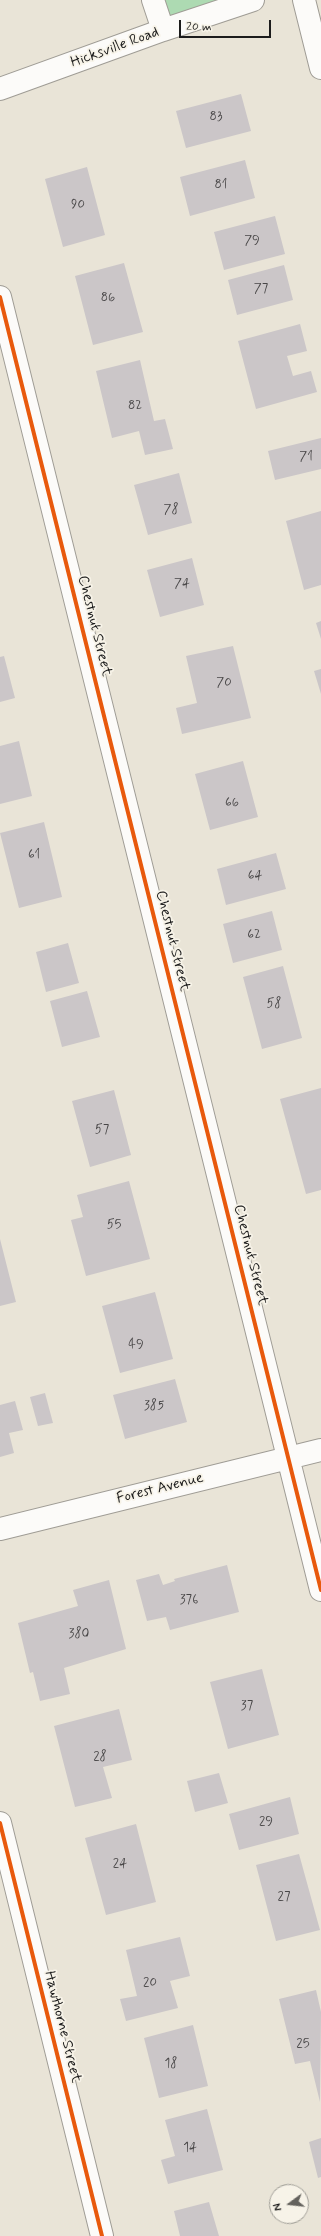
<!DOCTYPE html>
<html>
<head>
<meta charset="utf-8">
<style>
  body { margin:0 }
  #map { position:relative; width:321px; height:2236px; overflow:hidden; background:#e9e4d7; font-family:Mynerve,sans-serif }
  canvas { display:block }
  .north { position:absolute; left:269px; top:2184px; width:40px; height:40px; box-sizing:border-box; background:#f7f3e8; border:1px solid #9f9d96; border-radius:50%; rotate:255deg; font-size:11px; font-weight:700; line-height:16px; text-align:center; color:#1c1c1c }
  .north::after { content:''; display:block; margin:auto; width:14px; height:18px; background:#64625d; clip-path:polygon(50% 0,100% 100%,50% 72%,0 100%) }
  .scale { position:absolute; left:179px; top:20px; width:92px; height:18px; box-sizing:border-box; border:2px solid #1c1c1c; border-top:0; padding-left:5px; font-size:12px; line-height:14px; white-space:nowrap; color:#1c1c1c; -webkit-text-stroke:3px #f7f3e8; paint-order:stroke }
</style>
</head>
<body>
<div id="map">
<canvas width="321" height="2236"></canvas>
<div class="north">N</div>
<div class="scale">20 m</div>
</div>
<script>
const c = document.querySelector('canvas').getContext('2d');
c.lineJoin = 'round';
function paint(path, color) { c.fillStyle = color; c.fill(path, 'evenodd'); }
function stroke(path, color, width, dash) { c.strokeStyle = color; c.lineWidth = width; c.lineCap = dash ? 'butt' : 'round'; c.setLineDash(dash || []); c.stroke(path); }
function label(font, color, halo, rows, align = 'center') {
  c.font = font + ' Mynerve,sans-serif'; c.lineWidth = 3.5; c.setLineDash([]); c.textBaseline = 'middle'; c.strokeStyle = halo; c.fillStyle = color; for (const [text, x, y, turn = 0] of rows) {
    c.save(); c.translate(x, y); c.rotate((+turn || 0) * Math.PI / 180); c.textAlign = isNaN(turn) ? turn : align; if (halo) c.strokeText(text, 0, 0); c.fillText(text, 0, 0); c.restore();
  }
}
const green = new Path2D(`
  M159 0H236L167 22Z`);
const building = new Path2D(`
  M241 94 251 131 186 148 176 111Z
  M245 160 255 198 190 216 180 177Z
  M87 167 105 235 63 247 45 179Z
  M275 216 285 254 224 270 214 232Z
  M124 263 143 332 93 345 75 276Z
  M284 265 293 300 237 315 228 280Z
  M300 324 307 351 287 356 293 376 311 371 317 392 256 409 238 341Z
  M140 360 154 421 165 419 173 449 145 455 139 431 112 438 96 371Z
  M321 438V469L275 480 268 451Z
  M179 473 192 523 148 535 134 485Z
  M321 511V585L304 590 286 521Z
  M192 558 204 605 160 617 147 570Z
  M321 621V639L316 623Z
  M233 646 251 718 182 734 176 708 197 703 186 656Z
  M4 656 15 698 0 702V657Z
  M321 669V694L314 671Z
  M19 741 32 796 0 804V746Z
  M243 761 258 817 210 830 195 774Z
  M44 822 62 897 19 908 0 833Z
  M276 853 286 889 226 905 217 869Z
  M272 911 282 950 233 963 223 924Z
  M68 943 79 983 46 992 36 952Z
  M283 966 302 1038 262 1049 243 977Z
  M87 991 100 1037 62 1047 50 1001Z
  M321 1088V1190L306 1194 280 1099Z
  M114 1090 131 1155 90 1167 72 1101Z
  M129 1181 150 1259 86 1276 71 1220 83 1217 77 1195Z
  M0 1239 16 1302 0 1306Z
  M155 1292 173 1359 120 1373 102 1306Z
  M175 1379 187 1422 125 1439 113 1395Z
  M45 1393 53 1423 38 1426 30 1397Z
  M15 1401 23 1430 9 1433 14 1453 0 1457V1405Z
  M227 1565 239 1612 170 1630 166 1617 147 1621 136 1580 159 1574 163 1585 175 1581 174 1579Z
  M109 1580 126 1649 64 1668 70 1694 40 1701 33 1672 30 1673 18 1623 78 1606 73 1590Z
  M262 1669 279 1735 228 1749 210 1682Z
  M119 1709 132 1760 103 1767 112 1798 75 1807 54 1726Z
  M219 1773 228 1803 195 1812 187 1781Z
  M290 1797 299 1834 239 1850 229 1814Z
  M136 1824 156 1902 106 1915 85 1838Z
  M299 1854 320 1930 276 1941 256 1865Z
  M180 1937 190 1976 170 1981 178 2008 126 2021 120 1999 137 1996 126 1950Z
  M316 1990 321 2012 320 2102 310 2061 295 2064 279 1999Z
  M193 2025 208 2086 159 2098 144 2038Z
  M207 2109 223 2170 168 2184 161 2160 175 2156 165 2120Z
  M321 2138V2177L318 2178 309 2142Z
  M209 2202 219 2236H180L174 2211Z`);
const minor = new Path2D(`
  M304 0 321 68
  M0 297 321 1590
  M0 1529 321 1450
  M0 1823 102 2236`);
const major = new Path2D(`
  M153 0 163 30
  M0 89 163 30 253 0`);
const cycleway = new Path2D(`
  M0 297 321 1590
  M0 1823 102 2236`);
const numberNames = [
  ["83",216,117],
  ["81",221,185],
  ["90",78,205],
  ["79",252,241],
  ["77",261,289],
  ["86",108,298],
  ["82",135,406],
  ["71",306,457],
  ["78",171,510],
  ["74",182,584],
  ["70",224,683],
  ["66",232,803],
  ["61",34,855],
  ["64",255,876],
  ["62",254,935],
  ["58",274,1004],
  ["57",102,1130],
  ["55",114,1225],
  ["49",136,1345],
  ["385",154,1406],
  ["376",189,1600],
  ["380",79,1634],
  ["37",247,1706],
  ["28",100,1757],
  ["29",266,1822],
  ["24",120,1864],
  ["27",284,1897],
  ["20",150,1983],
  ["25",303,2044],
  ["18",171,2064],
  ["14",190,2148]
];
const streetNames = [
  ["Hicksville Road",115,48,-20],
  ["Chestnut Street",94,626,76],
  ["Chestnut Street",172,941,76],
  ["Chestnut Street",250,1255,76],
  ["Forest Avenue",160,1489,-14],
  ["Hawthorne Street",62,2027,76]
];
paint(green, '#addab2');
paint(building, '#cbc6c8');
stroke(minor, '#9f9c95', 24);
stroke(major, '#9f9c95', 24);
stroke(minor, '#fcfbf9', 22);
stroke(major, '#fcfbf9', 22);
stroke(cycleway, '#e8590c', 4);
label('13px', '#484647', null, numberNames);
label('15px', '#1c1c1c', '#f7f3e8', streetNames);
</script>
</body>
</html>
